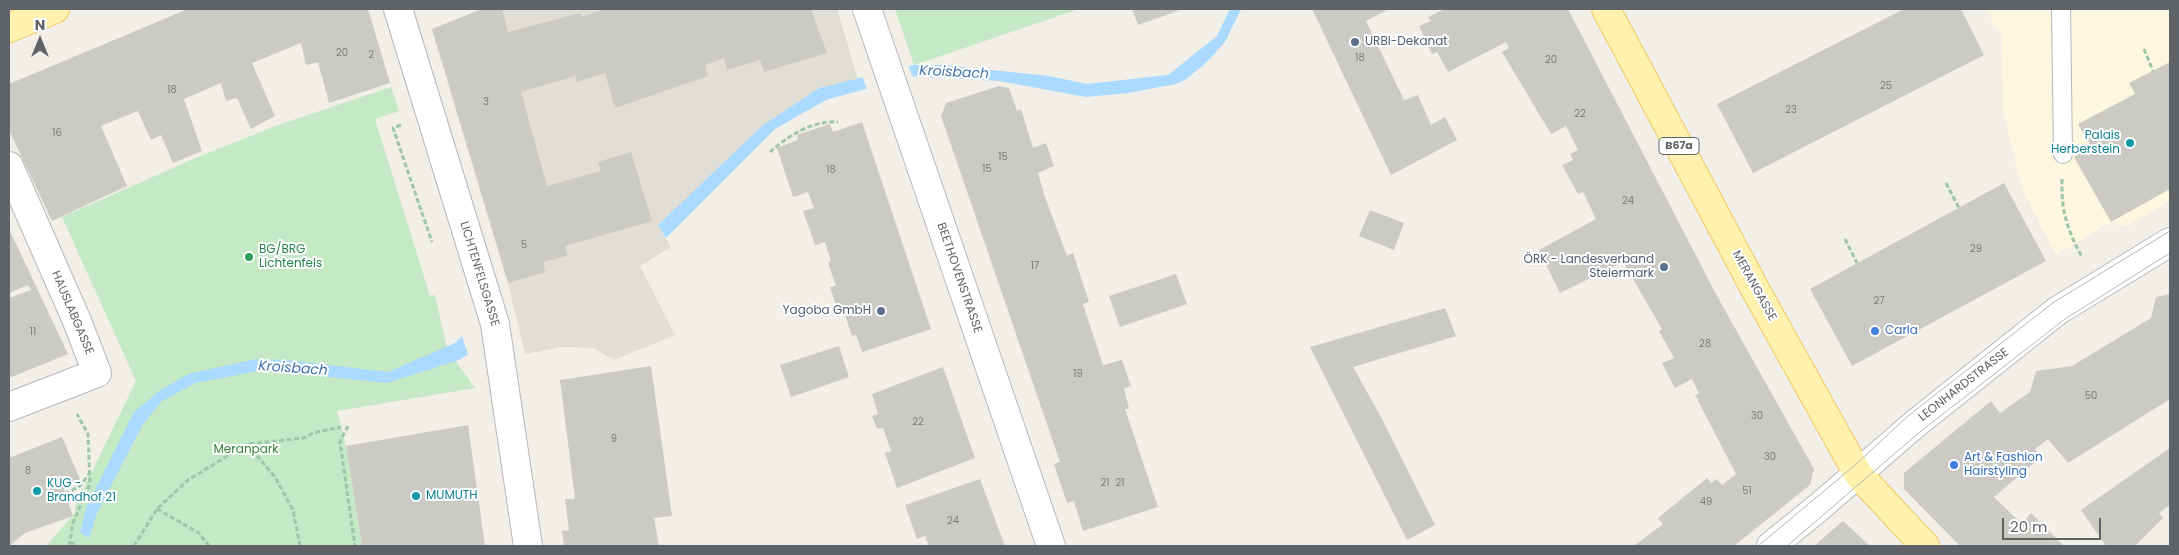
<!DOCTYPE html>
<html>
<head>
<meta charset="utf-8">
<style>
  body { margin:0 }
  #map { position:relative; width:2179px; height:555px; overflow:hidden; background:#f1efe8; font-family:Poppins,sans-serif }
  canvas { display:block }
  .frame { position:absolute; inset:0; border:10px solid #5f6368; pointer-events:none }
  .north { position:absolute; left:15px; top:15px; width:50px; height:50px; -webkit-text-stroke:4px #fff; paint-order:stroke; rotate:0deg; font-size:14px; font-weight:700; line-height:20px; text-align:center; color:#5f6368 }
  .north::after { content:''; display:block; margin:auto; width:18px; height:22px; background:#5f6368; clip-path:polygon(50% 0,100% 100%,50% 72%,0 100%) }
  .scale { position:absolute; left:2002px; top:518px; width:99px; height:22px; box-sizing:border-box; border:2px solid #5f6368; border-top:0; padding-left:6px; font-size:15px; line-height:18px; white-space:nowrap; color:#5f6368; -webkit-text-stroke:4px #fff; paint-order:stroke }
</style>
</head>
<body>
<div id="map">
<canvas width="2179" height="555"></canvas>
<div class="frame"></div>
<div class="north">N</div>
<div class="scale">20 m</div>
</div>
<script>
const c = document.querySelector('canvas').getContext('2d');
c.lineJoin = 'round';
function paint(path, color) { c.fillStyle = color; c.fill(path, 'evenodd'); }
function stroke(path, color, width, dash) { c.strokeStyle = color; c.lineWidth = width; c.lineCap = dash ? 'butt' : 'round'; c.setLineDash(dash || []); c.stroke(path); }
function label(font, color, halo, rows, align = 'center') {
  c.font = font + ' Poppins,sans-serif'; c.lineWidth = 4; c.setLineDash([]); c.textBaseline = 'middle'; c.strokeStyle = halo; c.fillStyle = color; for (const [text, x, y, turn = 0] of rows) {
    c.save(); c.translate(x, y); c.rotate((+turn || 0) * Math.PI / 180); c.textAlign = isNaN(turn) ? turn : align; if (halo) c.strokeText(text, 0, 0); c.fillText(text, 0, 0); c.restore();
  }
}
const commercial = new Path2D(`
  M1986 9H2170V201L2125 227 2111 222 2056 255 2022 190 2003 109 2002 37Z`);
const education = new Path2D(`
  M482 9H837L858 79 819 88 763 126 658 225 671 247 640 266 675 335 614 360 593 348 563 347 525 354 508 283 432 29Z`);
const green = new Path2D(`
  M895 9H1079L914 65Z
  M391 87 399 111 375 119 430 296 435 295 447 349 475 388 337 411 346 446 362 546H46L75 513 76 494 84 488 136 381 62 217 198 157 281 124Z`);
const water = new Path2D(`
  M1230 9H1241L1225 42 1206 63 1185 80 1176 84 1128 93 1086 97 999 81 912 76 826 100 775 129 666 238 658 225 762 126 819 88 914 65H943L1049 76 1087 84 1168 75 1217 36Z
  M462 336 468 354 459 360 387 383 264 370 195 383 162 401 143 424 97 513 89 538 80 533 86 508 134 412 158 392 188 374 256 359 287 360 388 372 455 343Z`);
const pier = new Path2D(`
  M908 64 913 79 867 90 862 75Z`);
const building = new Path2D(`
  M188 9H368L390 83 329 103 318 62 306 65 301 43 252 63 275 116 251 129 237 98 226 101 221 83 184 99 202 151 173 163 161 135 151 140 138 111 101 126 127 186 52 221 9 130V84Z
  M482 9H502L508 32 580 13 582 17 605 9H811L827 53 764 72 760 60 727 70 724 58 705 65 708 76 615 108 605 73 577 82 575 76 521 92 547 186 601 171 598 162 631 152 652 221 565 246 567 256 543 262 545 272 508 283 432 29Z
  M1132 9H1183L1138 25Z
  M1312 9H1389L1366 21 1404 100 1418 95 1431 125 1445 117 1457 140 1391 175Z
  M1445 9H1568L1717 296 1814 469 1810 485 1734 546H1634L1663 524 1658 518 1707 478 1711 483 1717 479 1722 485 1736 474 1695 395 1699 394 1692 379 1675 388 1662 363 1674 358 1659 331 1662 329 1623 262 1560 293 1539 250 1596 219 1583 192 1578 194 1562 165 1573 160 1570 154 1578 150 1566 126 1551 134 1502 52 1509 48 1506 42 1448 72 1437 52 1432 54 1419 26 1431 21 1428 17Z
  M1904 9H1961L1984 55 1753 173 1717 104Z
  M2170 62V189L2111 222 2074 157 2091 146 2078 124 2135 94 2129 83Z
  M999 86 1009 88 1017 111 1021 109 1033 148 1046 143 1054 166 1038 173 1045 197 1067 256 1073 253 1089 302 1083 304 1103 365 1122 360 1131 386 1124 388 1129 409H1125L1158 507 1083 531 1074 501 1067 503 1054 464 1060 462 941 116 946 103Z
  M862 122 931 329 862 352 856 335 852 336 844 312 839 314 830 287 836 286 828 263 831 261 825 242 815 245 803 211 814 208 808 192 793 197 777 148 798 140 797 135 830 124 833 132Z
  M2004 183 2046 261 1852 366 1810 289Z
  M1370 210 1404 223 1394 250 1359 236Z
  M9 229 68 354 9 378V298L31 290 28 285 9 293Z
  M1176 274 1187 304 1120 327 1109 296Z
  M2170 294V399L2068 463 2048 439 2035 449 2041 457 1994 497 2022 524 2031 513 2064 546H1960L1904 489V473L1991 401 2000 413 2030 392 2036 371 2072 366 2151 318 2156 297Z
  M1445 308 1456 336 1353 367 1381 417 1435 525 1407 540 1310 347Z
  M839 346 849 377 791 397 780 365Z
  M651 366 672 516 654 518 659 546H564L562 531 569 530 565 499H575L560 380Z
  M943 367 975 458 897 488 885 453 891 451 883 428 877 429 872 416 878 414 872 394Z
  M468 425 485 546H362L346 446Z
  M62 437 80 479 64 489 73 516 25 533 9 546V458Z
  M2170 448V505L2159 513 2163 518 2135 546H2106L2081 510Z
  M980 479 1005 546H929L925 536 917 539 905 505Z
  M1843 521 1870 546H1814Z`);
const path = new Path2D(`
  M2144 49 2153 71
  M401 125 393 128 432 242
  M770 152C788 136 813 120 838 122
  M2062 179C2061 211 2067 229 2082 257
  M1946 183 1959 208
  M1845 239 1857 263
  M348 426 340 442 355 546
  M247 444 275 477 293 510 300 546
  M65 494 80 486 89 474
  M157 509 199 533 209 546
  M70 542 78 546
  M69 546 73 523 90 484 88 434 77 414
  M134 546 157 509 188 480 247 444 304 438 313 433 341 427`);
const lane = new Path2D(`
  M2061 9 2063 154`);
const street = new Path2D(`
  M398 9 495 324 528 546
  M867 9 1051 546
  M9 166 77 321 97 373 9 407`);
const secondary = new Path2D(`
  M1771 546 1818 508 1915 424 2057 311 2170 242`);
const primary = new Path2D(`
  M1606 9 1755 289 1858 474 1925 546
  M9 28 55 9`);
const tram = new Path2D(`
  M1758 546 1854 466 1908 416 2054 302 2170 231
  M1787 546 1921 431 2065 319 2170 253`);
const markers = [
  [1355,42,5,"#5c6f8a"],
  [2130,143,5,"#0f9aa8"],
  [249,257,5,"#2e9e5b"],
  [1664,267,5,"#5c6f8a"],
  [881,311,5,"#5c6f8a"],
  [1875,331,5,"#3f7fe0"],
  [1954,465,5,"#3f7fe0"],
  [37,491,5,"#0f9aa8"],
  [416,496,5,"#0f9aa8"]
];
const numberNames = [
  ["20",342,53],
  ["2",371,55],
  ["18",1360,58],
  ["20",1551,60],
  ["25",1886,86],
  ["18",172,90],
  ["3",486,102],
  ["23",1791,110],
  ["22",1580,114],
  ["16",57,133],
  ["15",1003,157],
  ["15",987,169],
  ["18",831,170],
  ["24",1628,201],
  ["5",524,245],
  ["29",1976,249],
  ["17",1035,266],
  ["27",1879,301],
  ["11",33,332],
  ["28",1705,344],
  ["19",1078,374],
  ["50",2091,396],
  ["30",1757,416],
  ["22",918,422],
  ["9",614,439],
  ["30",1770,457],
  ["8",28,471],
  ["21",1105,483],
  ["21",1120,483],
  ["51",1747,491],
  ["49",1706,502],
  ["24",953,521]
];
const shields = [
  [1679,146,40]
];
const shieldNames = [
  ["B67a",1679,146]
];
const serviceNames = [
  ["URBI-Dekanat",1365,42,"left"],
  ["ÖRK - Landesverband",1654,260],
  ["Steiermark",1654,274],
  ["Yagoba GmbH",871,311]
];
const cultureNames = [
  ["Palais",2120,136,"right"],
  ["Herberstein",2120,150,"right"],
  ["KUG -",47,484],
  ["Brandhof 21",47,498],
  ["MUMUTH",426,496]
];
const leisureNames = [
  ["BG/BRG",259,250],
  ["Lichtenfels",259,264]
];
const streetNames = [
  ["LICHTENFELSGASSE",479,274,73],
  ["BEETHOVENSTRASSE",959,278,71],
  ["MERANGASSE",1754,286,61],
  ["HAUSLABGASSE",72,313,67],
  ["LEONHARDSTRASSE",1964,385,-38]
];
const shopNames = [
  ["Carla",1885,331],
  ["Art & Fashion",1964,458],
  ["Hairstyling",1964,472]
];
const parkNames = [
  ["Meranpark",246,450]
];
const waterNames = [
  ["Kroisbach",954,73,3],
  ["Kroisbach",293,369,4]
];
paint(commercial, '#fef7e0');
paint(education, '#e1ded6');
paint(green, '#c5e8c5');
paint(water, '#aadaff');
paint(pier, '#f1efe8');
paint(building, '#cccac5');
stroke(lane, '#b5b8bc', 20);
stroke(street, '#b5b8bc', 30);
stroke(secondary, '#b6babf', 30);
stroke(primary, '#f2c960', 30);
stroke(path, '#9cc7a9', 3, [5, 2.5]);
stroke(lane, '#fff', 18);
stroke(street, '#fff', 28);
stroke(secondary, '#fff', 28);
stroke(primary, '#fff2af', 28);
stroke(tram, '#b6b7b8', 1);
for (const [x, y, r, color] of markers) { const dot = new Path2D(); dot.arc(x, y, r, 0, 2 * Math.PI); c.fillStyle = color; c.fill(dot); stroke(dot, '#fff', 2); }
label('10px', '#7a7d7f', null, numberNames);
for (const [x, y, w] of shields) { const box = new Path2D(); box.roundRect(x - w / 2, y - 8.5, w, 17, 4); c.fillStyle = '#fff'; c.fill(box); stroke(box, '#5f6368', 1); }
label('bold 11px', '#5f6368', null, shieldNames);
label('12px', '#4e5e75', '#fff', serviceNames, 'right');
label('12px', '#0d838f', '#fff', cultureNames, 'left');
label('12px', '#27864d', '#fff', leisureNames, 'left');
label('12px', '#5f6368', '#fff', streetNames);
label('12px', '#366cbe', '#fff', shopNames, 'left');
label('12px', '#348238', '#fff', parkNames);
label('italic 14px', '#4174aa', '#fff', waterNames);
</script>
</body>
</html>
